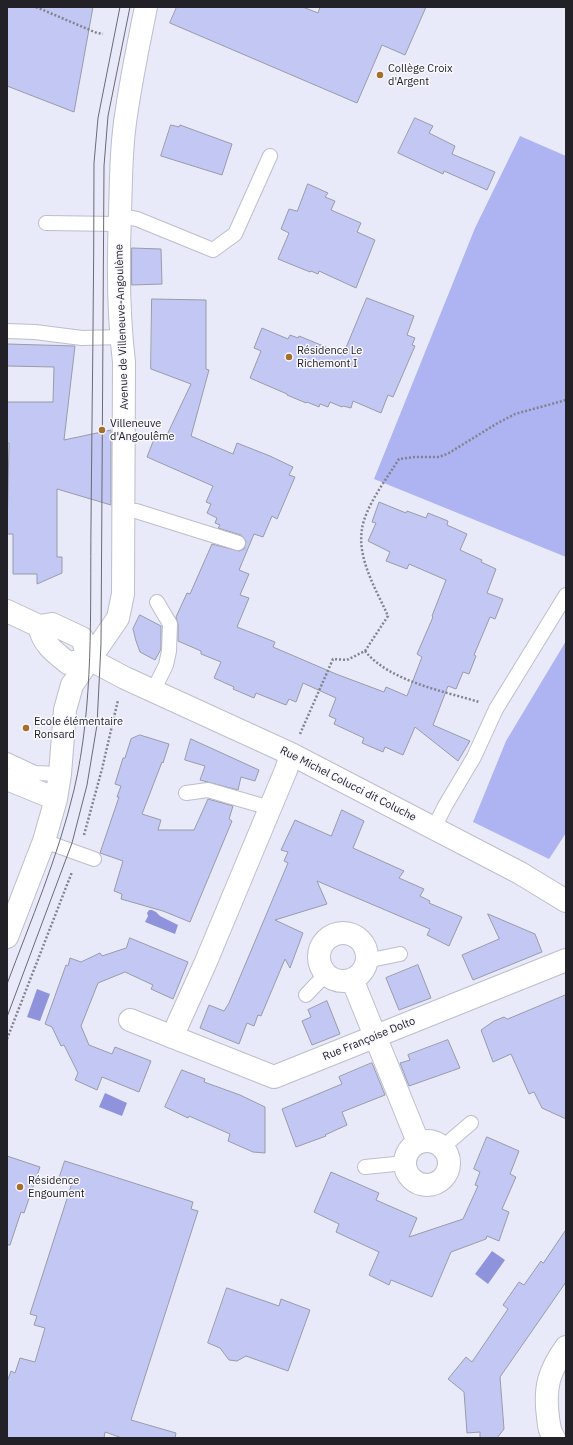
<!DOCTYPE html>
<html>
<head>
<meta charset="utf-8">
<style>
  body { margin:0 }
  #map { position:relative; width:573px; height:1445px; overflow:hidden; background:#e9eaf9; font-family:"IBM Plex Sans",sans-serif }
  canvas { display:block }
  .frame { position:absolute; inset:0; border:8px solid #212127; pointer-events:none }
</style>
</head>
<body>
<div id="map">
<canvas width="573" height="1445"></canvas>
<div class="frame"></div>
</div>
<script>
const c = document.querySelector('canvas').getContext('2d');
c.lineJoin = 'round';
function paint(path, color) { c.fillStyle = color; c.fill(path, 'evenodd'); }
function stroke(path, color, width, dash) { c.strokeStyle = color; c.lineWidth = width; c.lineCap = dash ? 'butt' : 'round'; c.setLineDash(dash || []); c.stroke(path); }
function label(font, color, halo, rows, align = 'center') {
  c.font = font + ' "IBM Plex Sans",sans-serif'; c.lineWidth = 3; c.setLineDash([]); c.textBaseline = 'middle'; c.strokeStyle = halo; c.fillStyle = color; for (const [text, x, y, turn = 0] of rows) {
    c.save(); c.translate(x, y); c.rotate((+turn || 0) * Math.PI / 180); c.textAlign = isNaN(turn) ? turn : align; if (halo) c.strokeText(text, 0, 0); c.fillText(text, 0, 0); c.restore();
  }
}
const green = new Path2D(`
  M520 136 566 156V557L374 479 475 228Z
  M566 641V833L549 859 473 822 506 741Z`);
const water = new Path2D(`
  M149 910H152L156 912 160 916 178 925 175 934 145 922 148 916 147 913Z
  M37 989 50 994 40 1021 27 1017Z
  M105 1093 127 1103 122 1116 99 1107Z
  M492 1251 505 1260 488 1284 475 1274Z`);
const building = new Path2D(`
  M7 7H93L74 112 7 86Z
  M177 7H303L318 13 320 7H426L405 55 382 45 357 103 170 23Z
  M415 118 433 126 429 133 455 146 452 154 495 172 487 190 444 171 443 174 398 153Z
  M171 125 179 127 180 125 232 144 222 175 161 156Z
  M308 184 328 193 325 197 335 201 331 210 361 223 357 232 375 240 356 288 319 271 318 274 311 271 310 272 278 259 289 233 281 229 289 209 297 211Z
  M132 248 161 249 162 284 132 285Z
  M367 298 414 316 407 335 415 338 412 345 415 346 393 397 388 395 381 413 353 401 351 408 343 406 342 407 330 402 328 407 320 404 319 407 307 402 306 403 287 395V394L250 378 261 351 254 348 262 328 288 339 290 335 298 338 299 336 343 354Z
  M152 299 206 300V369L209 370 191 436 233 454 237 443 270 456 293 467 289 475 295 477 277 519 272 516 263 537 254 534 239 570 249 574 240 595 249 598 237 627 275 642 273 647 336 674 384 692 386 687 407 696 422 657 417 654 433 617 432 616 446 580 409 564 407 569 386 561 390 552 368 541 376 523 372 522 379 502 406 513 407 511 426 518 428 513 448 521 447 525 467 534 460 550 482 560 481 562 496 569 487 593 503 599 495 619 490 617 474 655 476 656 469 674 463 672 456 689 448 686 433 725 470 741 458 761 415 727 403 755 385 747 383 752 362 743 364 738 334 724 336 719 329 716 336 698 303 683 296 702 289 699 286 705 256 693 254 698 233 689 234 687 214 678 221 662 201 654V651L178 641V624L176 617 187 593 190 594 212 544 239 551 244 549 246 542 244 538 241 535 218 528 220 525 215 523 217 518 207 513 211 504 206 502 213 486 147 457 156 434 166 437 191 384 151 369Z
  M7 344 75 346 64 440 111 430V505L57 489V557H62V573L37 584V574H13V534H7L9 443H7V402H53L54 367 7 366Z
  M140 615 161 626V649L155 660 140 652 136 641 133 629Z
  M140 735 169 744 163 763 162 762 142 814 161 820 158 830H194L208 799 233 806 229 819 232 821 190 922 163 911 121 899 122 894 114 891 123 861 100 853 119 797H117L121 786 115 784 123 758H125L131 739Z
  M191 739 259 770 255 781 241 777 238 790 200 780 205 766 185 760Z
  M342 810 364 821 353 848 404 871 399 878 424 889 420 896 430 901 429 903 462 917 449 946 427 935 430 929 317 881 327 904 275 920 303 933 290 968 285 959 261 1016 258 1015 254 1026 247 1023 239 1044 200 1028 209 1005 224 1011 229 1003 288 863 284 861 288 852 281 850 295 820 331 836Z
  M488 914 535 934 542 952 473 980 462 955 499 939Z
  M130 938 188 962 173 999 151 989 153 985 125 972 98 983 81 1026 89 1045 112 1054 115 1047 151 1061 139 1092 102 1077 97 1090 75 1080 78 1073 64 1045 61 1046 52 1027 45 1024 66 965 68 966 70 958 81 962 100 953 102 956 126 948Z
  M418 965 431 998 399 1010 386 978Z
  M566 995V1119L542 1108 534 1092 529 1094 511 1054 493 1062 481 1030 494 1021 504 1017 507 1019Z
  M327 1001 340 1034 312 1045 302 1021 311 1017 308 1010Z
  M448 1040 460 1068 409 1086 400 1063 410 1060 408 1055Z
  M372 1063 385 1095 342 1112 347 1125 325 1135 326 1136 296 1147 282 1109 342 1084 339 1077Z
  M182 1070 205 1079 204 1082 240 1095 265 1107V1153L253 1152 228 1141 230 1134 189 1116 188 1118 165 1107Z
  M487 1137 519 1151 510 1174 516 1177 502 1209 509 1212 499 1241 487 1236 486 1239 451 1252 432 1297 391 1280 389 1285 369 1275 379 1252 336 1232 339 1224 314 1212 331 1172 379 1193 376 1200 417 1218 409 1237 463 1219 478 1186 475 1185 480 1172 474 1169Z
  M7 1156 40 1167 24 1213 21 1212 10 1245H7Z
  M65 1161 193 1202 191 1209 198 1211 131 1420 176 1433 175 1438H122L105 1432 104 1438H7V1382L11 1371 15 1373 20 1358 35 1362 45 1328 34 1325 37 1316 30 1314 72 1183 59 1179Z
  M566 1230V1282L500 1377 504 1429 497 1438H480V1432L467 1433 464 1392 448 1379 466 1357 472 1362 508 1309 503 1305 519 1282 524 1285 541 1261 543 1263Z
  M227 1288 279 1306 281 1299 310 1310 288 1371 246 1356 237 1361 229 1360 220 1348 208 1343Z`);
const path = new Path2D(`
  M36 7 97 33 103 34
  M365 651C389 681 443 691 479 702
  M300 734 333 659 347 660 365 651 388 616C376 589 357 559 362 529 365 507 387 478 399 459L415 457H439L449 453 496 424 515 414 566 400
  M84 835 102 769 118 700
  M7 1039 72 872`);
const lane = new Path2D(`
  M120 216 137 219 213 250 235 234 270 156
  M46 223 119 224
  M7 331 35 332 82 338 121 337
  M123 511H136L238 543
  M153 691 166 665 169 651 170 624 157 602
  M7 760 35 773 60 774
  M186 793 208 790 270 808
  M434 828 445 806 474 757 496 709 566 595
  M44 841 94 859
  M366 961 400 954
  M306 995 326 974
  M443 1147 471 1123
  M365 1167 405 1163`);
const street = new Path2D(`
  M7 611 39 626 52 624 82 638 89 659
  M39 626C43 644 54 652 68 663L89 659 125 678 291 754 520 873 566 901
  M7 779 56 799
  M319 957a24 24 0 1 1 48 0a24 24 0 1 1-48 0Z
  M7 937 44 841 56 799 60 774 65 710 72 685 118 618 123 594 124 362C118 313 118 264 120 215 121 180 121 144 127 109 132 75 139 41 146 7
  M352 979 418 1142
  M130 1020 274 1077 566 960
  M172 1037 205 964 286 770 291 754
  M405 1163a22 22 0 1 1 44 0a22 22 0 1 1-44 0Z
  M554 1438C549 1431 549 1425 548 1417 544 1387 549 1371 566 1347`);
const tram = new Path2D(`
  M7 984C31 920 58 857 74 790 94 704 90 612 91 523 92 403 94 283 94 163L98 118 120 7
  M7 1017 72 843 87 785 97 725 101 644 104 166 108 116 130 7`);
const markers = [
  [380,75,4,"#a46f28"],
  [289,357,4,"#a46f28"],
  [102,430,4,"#a46f28"],
  [26,728,4,"#a46f28"],
  [20,1187,4,"#a46f28"]
];
const poiNames = [
  ["Collège Croix",388,69],
  ["d'Argent",388,82],
  ["Résidence Le",297,351],
  ["Richemont I",297,364],
  ["Villeneuve",110,424],
  ["d'Angoulême",110,437],
  ["Ecole élémentaire",34,722],
  ["Ronsard",34,735],
  ["Résidence",28,1181],
  ["Engoument",28,1194]
];
const streetNames = [
  ["Avenue de Villeneuve-Angoulème",122,327,-92],
  ["Rue Michel Colucci dit Coluche",348,784,27],
  ["Rue Françoise Dolto",369,1039,-22]
];
paint(green, '#aeb3f2');
paint(water, '#8f93dc');
paint(building, '#c2c7f4');
stroke(building, '#999ba8', 1);
stroke(lane, '#bcbecc', 16);
stroke(street, '#bcbecc', 24);
stroke(path, '#83838e', 2.5, [2, 2]);
stroke(lane, '#fff', 14);
stroke(street, '#fff', 22);
stroke(tram, '#696a73', 1);
for (const [x, y, r, color] of markers) { const dot = new Path2D(); dot.arc(x, y, r, 0, 2 * Math.PI); c.fillStyle = color; c.fill(dot); stroke(dot, '#f8f8fe', 1.5); }
label('11px', '#212127', '#f8f8fe', poiNames, 'left');
label('11px', '#212127', '#f8f8fe', streetNames);
</script>
</body>
</html>
